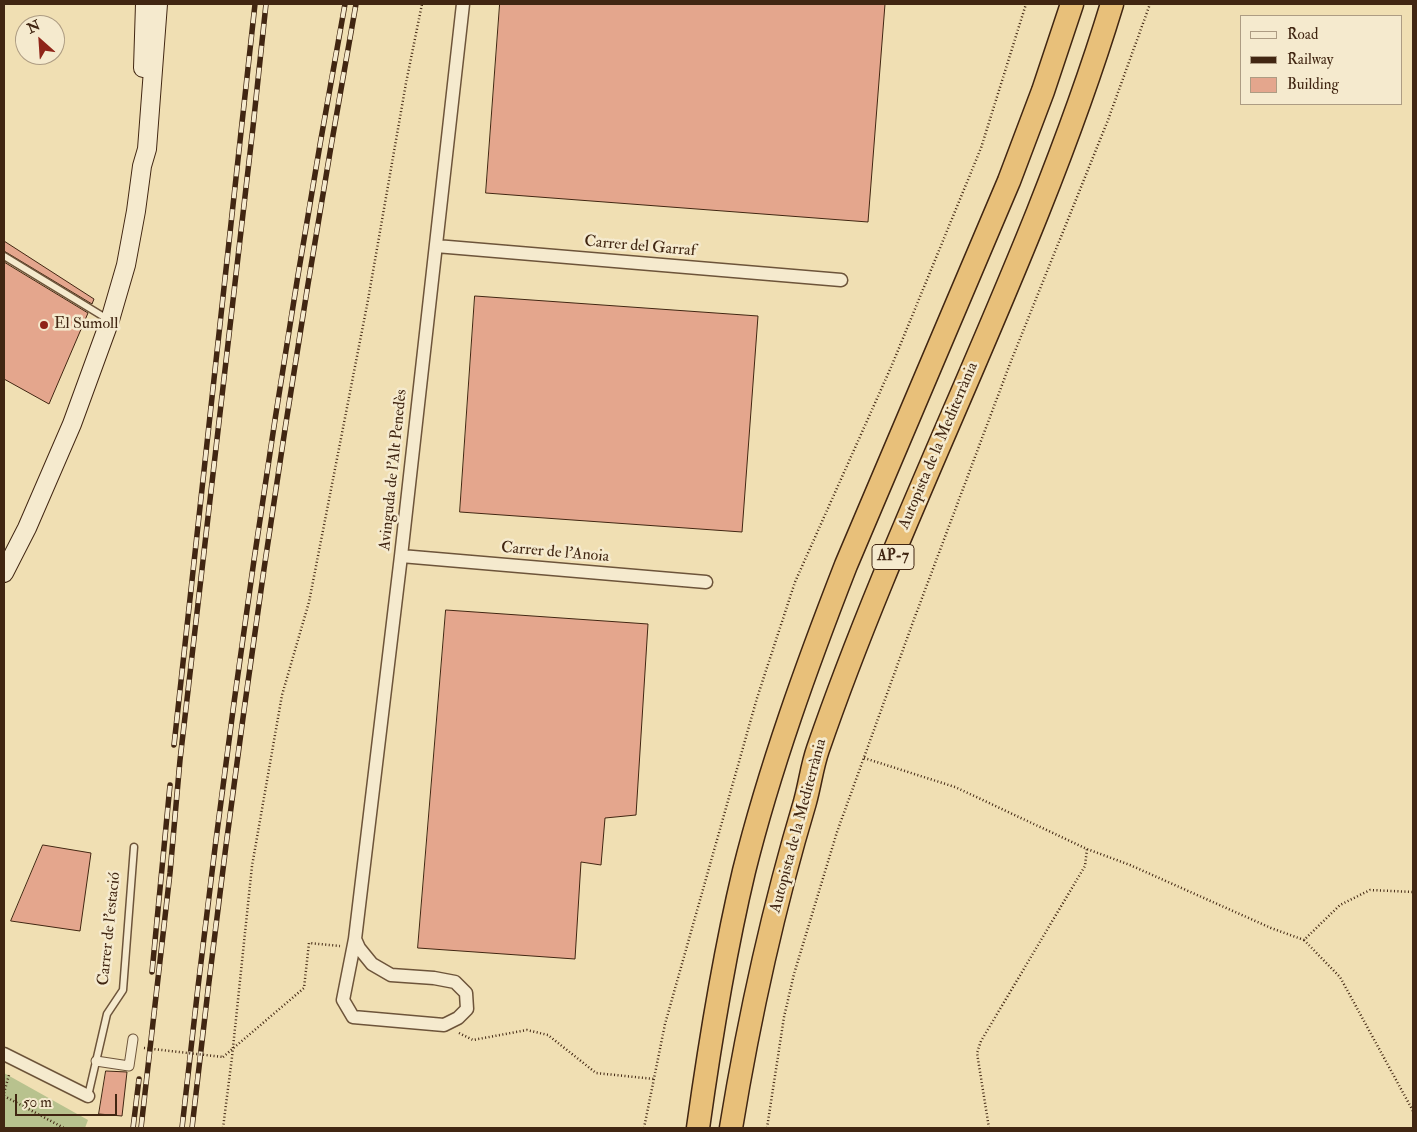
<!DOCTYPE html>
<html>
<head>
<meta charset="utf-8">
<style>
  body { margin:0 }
  #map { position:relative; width:1417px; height:1132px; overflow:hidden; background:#f0dfb3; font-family:"IM FELL Double Pica",serif }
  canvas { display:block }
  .frame { position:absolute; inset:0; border:5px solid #412612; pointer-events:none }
  .legend { position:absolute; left:1240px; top:15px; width:162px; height:90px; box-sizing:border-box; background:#f5eace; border:1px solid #ad9c83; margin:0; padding:6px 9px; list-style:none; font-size:15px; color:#412612 }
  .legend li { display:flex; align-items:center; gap:10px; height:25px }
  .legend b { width:25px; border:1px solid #ad9c83 }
  .north { position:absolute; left:15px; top:15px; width:50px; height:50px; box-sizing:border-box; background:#f5eace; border:1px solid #ad9c83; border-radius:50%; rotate:334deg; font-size:14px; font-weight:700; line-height:20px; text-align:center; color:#412612 }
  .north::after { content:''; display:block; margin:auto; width:18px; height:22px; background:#8f2418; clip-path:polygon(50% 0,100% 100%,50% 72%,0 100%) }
  .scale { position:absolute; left:15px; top:1094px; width:102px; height:22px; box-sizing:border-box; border:2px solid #412612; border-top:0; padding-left:6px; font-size:15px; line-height:18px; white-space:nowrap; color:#412612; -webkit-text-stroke:4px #f5eace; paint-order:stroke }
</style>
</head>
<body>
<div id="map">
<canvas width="1417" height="1132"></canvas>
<div class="frame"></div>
<ul class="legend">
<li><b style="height:6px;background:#f5eace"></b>Road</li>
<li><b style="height:6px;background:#412612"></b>Railway</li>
<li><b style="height:14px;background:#e4a68d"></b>Building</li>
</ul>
<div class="north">N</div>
<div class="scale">50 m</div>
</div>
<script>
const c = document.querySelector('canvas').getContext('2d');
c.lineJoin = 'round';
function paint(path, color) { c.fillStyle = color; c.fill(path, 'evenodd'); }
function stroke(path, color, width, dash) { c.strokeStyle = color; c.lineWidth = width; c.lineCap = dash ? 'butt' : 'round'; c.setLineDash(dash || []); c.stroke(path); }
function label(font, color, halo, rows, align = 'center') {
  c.font = font + ' "IM FELL Double Pica",serif'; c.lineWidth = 5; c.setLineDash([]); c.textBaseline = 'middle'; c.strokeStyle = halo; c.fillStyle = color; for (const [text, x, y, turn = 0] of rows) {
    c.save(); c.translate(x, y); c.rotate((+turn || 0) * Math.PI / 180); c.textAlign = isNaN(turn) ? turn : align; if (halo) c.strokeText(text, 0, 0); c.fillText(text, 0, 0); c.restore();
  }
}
const green = new Path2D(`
  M4 1073 88 1120 85 1128H4Z`);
const building = new Path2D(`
  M500 4H885L868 222 486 193Z
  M4 241 94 299 92 304 4 251Z
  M4 262 88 313 49 404 4 379Z
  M475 296 758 316 742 532 460 512Z
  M446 610 648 624 636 815 605 818 601 865 581 862 575 959 418 948Z
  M43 845 91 853 80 931 11 921Z
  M106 1071 127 1072 122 1116 99 1114Z`);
const path = new Path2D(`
  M864 758 955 787 1087 849 1130 865 1271 928 1304 940 1340 905 1370 890 1413 892
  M1304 940 1340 977 1413 1111
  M459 1033 473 1040 527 1030 548 1035 596 1073 654 1079
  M223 1057 304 988 309 943 340 946
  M4 1093 9 1075
  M4 1096 64 1128
  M223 1128 232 1057 252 866 282 695 309 602 368 300 406 83 422 4
  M644 1128 665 1024 757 698 795 582 892 365 981 148 1026 4
  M767 1128 784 1017 794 974 837 832 913 622 1011 361 1108 120 1150 4
  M989 1128 977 1053 981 1041 1085 866 1087 849`);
const service = new Path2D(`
  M4 256 109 320
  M88 1096 107 1014 123 990 134 847`);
const pedestrian = new Path2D(`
  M96 1061 129 1066 133 1039`);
const minor = new Path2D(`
  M436 246 841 280
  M401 556 706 582
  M355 939 359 948 372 964 391 975 434 978 455 982 466 993 467 1009 458 1018 444 1025 353 1017 343 1000 355 939 401 556 463 4
  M4 1054 88 1096`);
const secondary = new Path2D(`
  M143 68 145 4
  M4 573 27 528 72 424 110 320 126 265 136 211 142 166 147 149 158 4`);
const motorway = new Path2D(`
  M698 1128C710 1042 724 955 744 871 770 767 807 665 846 565L1009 181 1043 91 1072 4
  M731 1128C749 1018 773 909 805 802 810 784 812 766 818 749 905 497 1034 260 1112 4`);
const rail = new Path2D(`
  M174 745 255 4
  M152 972 170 785
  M133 1128 139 1079
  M141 1128 170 873 180 760 253 127 266 4
  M182 1128C223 752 277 376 345 4
  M192 1128C234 752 289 377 356 4`);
const pathBridge = new Path2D(`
  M144 1048 223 1057`);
const markers = [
  [44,325,5,"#8f2418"]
];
const shields = [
  [893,557,42]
];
const shieldNames = [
  ["AP-7",893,557]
];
const streetNames = [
  ["Carrer del Garraf",640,247,5],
  ["Autopista de la Mediterrània",939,446,-67],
  ["Avinguda de l'Alt Penedès",394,470,-84],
  ["Carrer de l'Anoia",555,553,5],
  ["Autopista de la Mediterrània",799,826,-75],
  ["Carrer de l'estació",110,929,-84]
];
const poiNames = [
  ["El Sumoll",54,325]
];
paint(green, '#b8c28e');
paint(building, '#e4a68d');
stroke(building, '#412612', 1);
stroke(service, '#6d543a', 9);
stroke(pedestrian, '#6d543a', 11);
stroke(minor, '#6d543a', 15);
stroke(secondary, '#412612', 20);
stroke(motorway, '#412612', 25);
stroke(path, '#412612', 2.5, [1, 2.5]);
stroke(service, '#f5eace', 6);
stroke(pedestrian, '#f5eace', 9);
stroke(minor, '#f5eace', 12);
stroke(secondary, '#f5eace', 18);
stroke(motorway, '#e8c07a', 22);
stroke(rail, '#412612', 5.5);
stroke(rail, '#f5eace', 4, [11]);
stroke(pathBridge, '#412612', 2.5, [1, 2.5]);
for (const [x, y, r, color] of markers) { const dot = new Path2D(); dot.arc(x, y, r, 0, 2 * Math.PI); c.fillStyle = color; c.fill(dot); stroke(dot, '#f5eace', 2); }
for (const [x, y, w] of shields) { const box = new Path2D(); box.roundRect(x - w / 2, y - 12.5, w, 25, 4); c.fillStyle = '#f5eace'; c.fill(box); stroke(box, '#412612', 1); }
label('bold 15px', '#412612', null, shieldNames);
label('16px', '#412612', '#f5eace', streetNames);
label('16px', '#412612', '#f5eace', poiNames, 'left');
</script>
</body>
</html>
